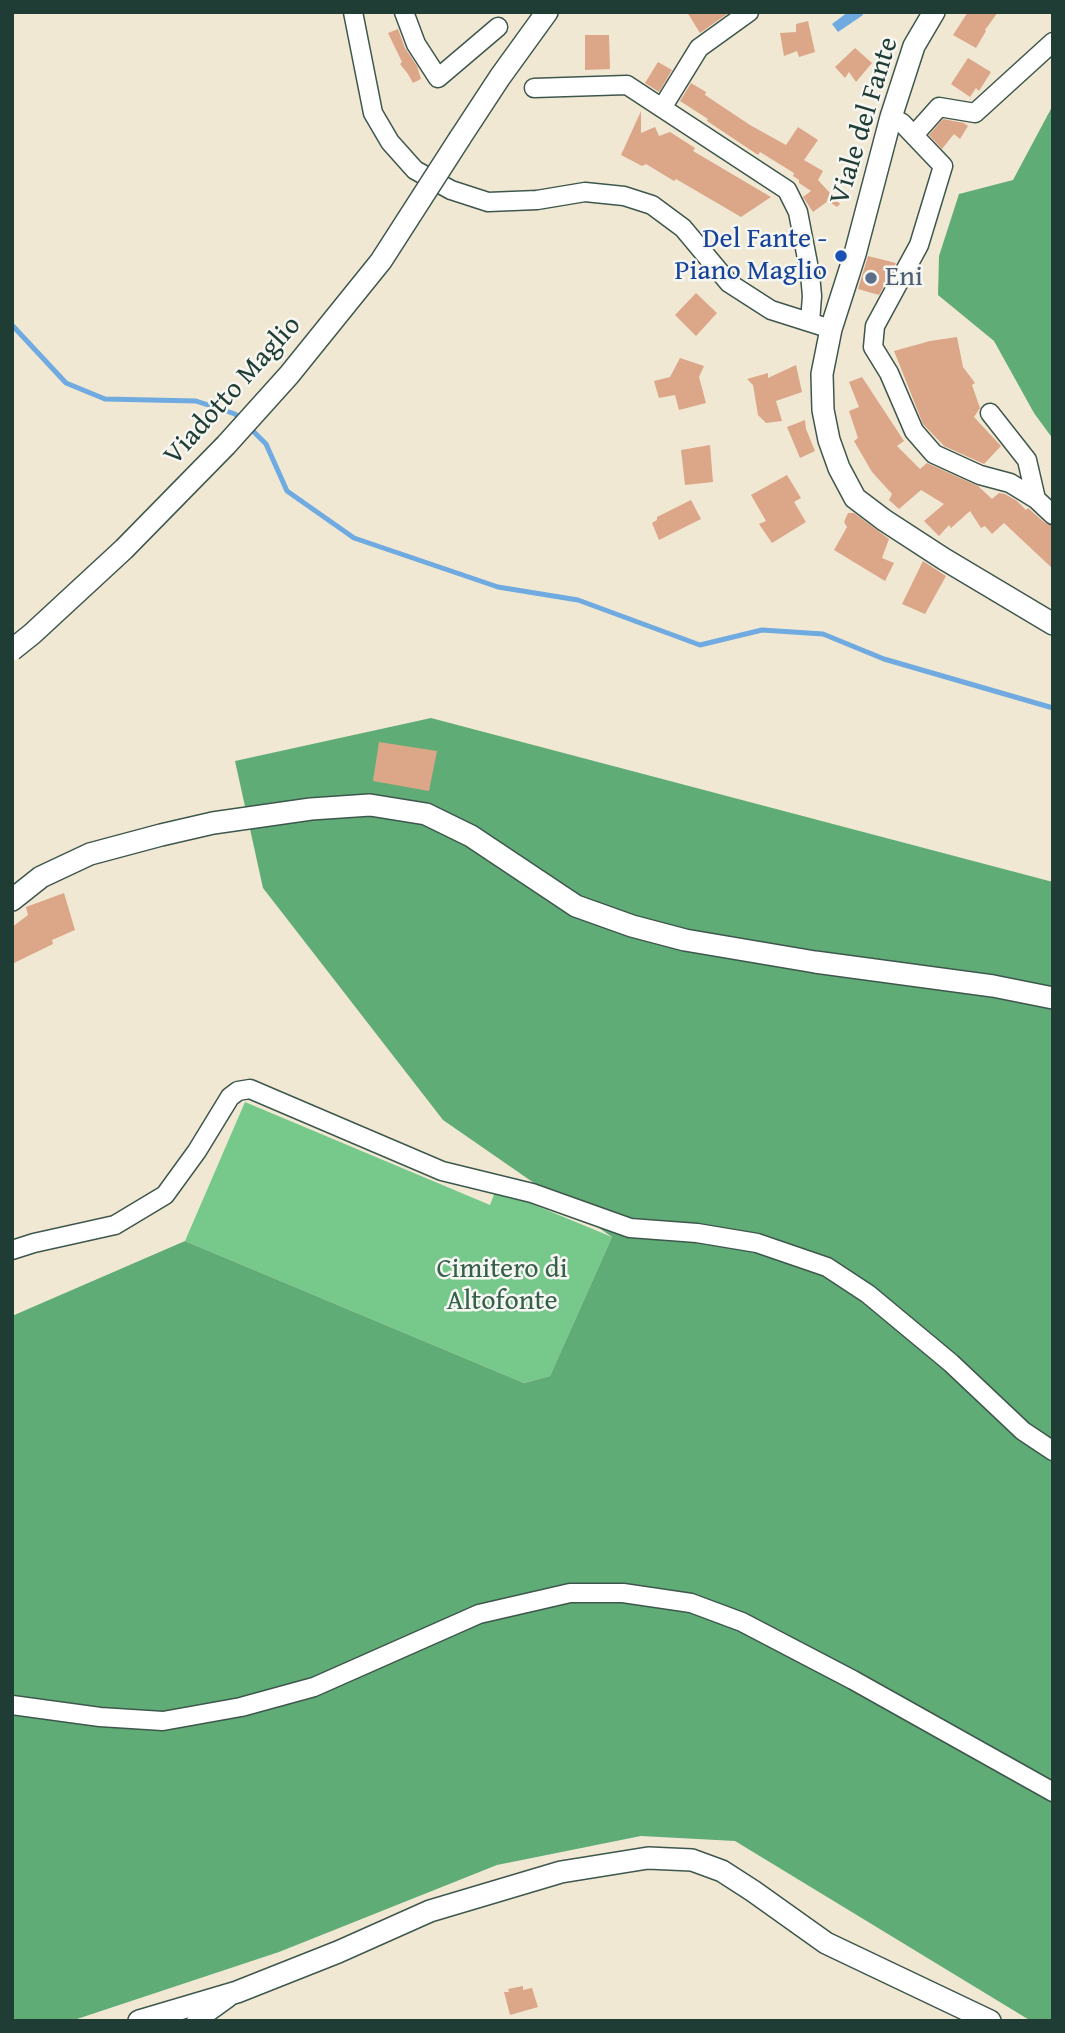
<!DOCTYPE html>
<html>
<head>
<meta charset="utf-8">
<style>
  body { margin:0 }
  #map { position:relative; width:1065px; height:2033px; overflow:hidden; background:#f1e8d3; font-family:"Gentium Book Plus",serif }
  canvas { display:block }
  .frame { position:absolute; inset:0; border:14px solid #1f3d34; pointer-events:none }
</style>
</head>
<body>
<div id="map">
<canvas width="1065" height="2033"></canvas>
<div class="frame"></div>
</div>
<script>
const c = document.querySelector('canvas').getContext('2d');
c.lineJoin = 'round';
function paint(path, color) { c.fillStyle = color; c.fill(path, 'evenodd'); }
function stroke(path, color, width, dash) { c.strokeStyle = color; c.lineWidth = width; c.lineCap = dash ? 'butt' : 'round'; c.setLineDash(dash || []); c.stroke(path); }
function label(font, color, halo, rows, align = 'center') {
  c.font = font + ' "Gentium Book Plus",serif'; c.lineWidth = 5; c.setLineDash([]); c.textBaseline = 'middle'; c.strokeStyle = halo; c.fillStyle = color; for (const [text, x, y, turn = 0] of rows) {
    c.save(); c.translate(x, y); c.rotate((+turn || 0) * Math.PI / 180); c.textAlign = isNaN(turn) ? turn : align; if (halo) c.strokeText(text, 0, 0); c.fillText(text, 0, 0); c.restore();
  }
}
const green = new Path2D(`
  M245 1102 490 1205 496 1189 612 1237 550 1376 524 1383 185 1241Z`);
const forest = new Path2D(`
  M1053 105V439L1034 413 994 341 938 295 939 256 959 194 1013 180Z
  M431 718 1053 882V2021H1031L735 1841 641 1836 497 1865 279 1952 74 2020 12 2021V1316L185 1241 524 1383 550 1376 612 1237 443 1120 263 888 235 761Z`);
const water = new Path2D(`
  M848 12H861L863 15 838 32 832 24Z`);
const stream = new Path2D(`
  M12 325 66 383 105 399 196 401 235 414 243 422
  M250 428 266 444 287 491 354 538 498 587 578 600 700 645 762 630 823 634 884 659 1053 708`);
const building = new Path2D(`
  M687 12H726L727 14 700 33Z
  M968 12H998L985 30 986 31 976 48 953 35Z
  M808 21 815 52 799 57 797 51 784 56 780 33 796 32V24Z
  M398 29 405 48 417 66 421 79 413 83 408 74 400 64 402 62 388 33Z
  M585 35H609L610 69 585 70Z
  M855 48 872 63 856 82 849 72 845 78 835 67Z
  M968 58 991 72 979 91 976 88 970 97 951 84Z
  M658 62 672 70 659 92 645 83Z
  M691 83 706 92 705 95 750 125 786 145 798 127 818 140 804 160 823 171 818 180 840 204 837 207 828 201 813 212 803 197 811 191 799 183V180L793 176 794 173 760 152 758 155 707 121 708 119 680 101Z
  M641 111V133L655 127 659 136 670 132 695 148 693 151 771 197 741 217 676 179 674 181 646 164 642 166 621 155Z
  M943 119 964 123 968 126 960 139 954 134 942 149 929 135Z
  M868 256 896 263 879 295 858 289Z
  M696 293 717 313 696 336 675 315Z
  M957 337 963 367 975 383 972 385 980 408 974 417 1001 446 984 464 944 446 923 424 894 351 930 341Z
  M680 358 704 366 699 377 706 403 679 410 675 395 659 398 654 381 670 377Z
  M796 365 802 392 776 401 782 421 766 423 758 415 753 385 747 379 768 373V378Z
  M862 377 904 441 897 446 920 469 927 463 978 486 992 499 999 493 1005 494 1017 501 1026 510 1028 508 1045 523 1053 526V569L1004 523 992 534 985 526 981 528 970 511 951 528 949 525 939 536 924 521 944 504 921 490 899 509 889 500 892 494 872 472 854 441 858 438 849 411 859 407 849 382Z
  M805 420 806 429 815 451 800 458 787 427Z
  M710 445 713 482 685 485 681 450Z
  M787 475 801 498 794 502 806 522 772 543 759 524 766 521 751 495Z
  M691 500 701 519 659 540 652 523 657 520V517Z
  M848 513H854L889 539 882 558 894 563 885 581 834 550 847 527 844 522Z
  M923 561 946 576 925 614 902 604Z
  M379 742 437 751 429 791 373 781Z
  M64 893 75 930 52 940 53 944 12 964V927L28 915 26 907Z
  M523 1986V1990L532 1988 538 2007 510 2015 504 1992H509L508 1989Z`);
const minor = new Path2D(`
  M353 12 373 113 390 142 415 170 451 190 488 202 537 200 585 192 624 196 652 205 683 228 729 283 771 310 831 329
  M404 12 416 44 438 78 498 27
  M534 88 627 85 787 190 798 212 810 274 812 296 810 322
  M662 108 699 48 749 12
  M891 117 902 123 943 166 919 245 875 326 873 347 889 373 914 431 934 454 980 475 1010 483 1036 499 1053 515
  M914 135 939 107 975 113 1053 42
  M990 413 1027 460 1036 499
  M12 1250 34 1243 115 1225 165 1195 197 1151 230 1097 238 1091 250 1089 442 1171 532 1193 630 1228 697 1233 757 1243 827 1267 868 1294 951 1363 1023 1431 1053 1451
  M12 1705 100 1717 163 1721 241 1707 314 1687 479 1614 570 1593H623L691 1603 742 1622 853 1680 1053 1792
  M196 2021 228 1998`);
const major = new Path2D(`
  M934 12 914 46 891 117 855 254 831 329 822 374 823 410 829 440 839 468 855 498 884 520 944 559 1053 624
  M460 138 500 77 547 12
  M12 900 41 877 90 854 161 835 213 823 311 809 370 805 426 814 471 836 576 906 632 926 685 940 815 962 993 986 1053 998
  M139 2021 237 1992 338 1952 430 1911 561 1872 648 1858 692 1860 722 1871 753 1891 826 1943 990 2021`);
const majorBridge = new Path2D(`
  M12 650 32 634 124 549 226 445 289 375 381 261 460 138`);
const markers = [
  [841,256,7,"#1a4fb4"],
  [871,278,7,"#5c6f8a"]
];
const streetNames = [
  ["Viale del Fante",865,121,-73],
  ["Viadotto Maglio",233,391,-48]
];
const transitNames = [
  ["Del Fante -",827,240],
  ["Piano Maglio",827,272]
];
const serviceNames = [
  ["Eni",885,278]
];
const parkNames = [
  ["Cimitero di",502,1270],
  ["Altofonte",502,1302]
];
paint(green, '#76c88b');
paint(forest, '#60ac77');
paint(water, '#6faae0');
stroke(stream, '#6faae0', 5);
paint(building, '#dca689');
stroke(minor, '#3e574c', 21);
stroke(major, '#3e574c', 24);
stroke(minor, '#fff', 18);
stroke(major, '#fff', 21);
stroke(majorBridge, '#3e574c', 24, []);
stroke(majorBridge, '#fff', 21);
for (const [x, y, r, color] of markers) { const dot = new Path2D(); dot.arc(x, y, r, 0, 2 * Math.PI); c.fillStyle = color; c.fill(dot); stroke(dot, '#f6f6f2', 2.5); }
label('28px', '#1f3d34', '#f6f6f2', streetNames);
label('28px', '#164399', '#f6f6f2', transitNames, 'right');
label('28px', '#4e5e75', '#f6f6f2', serviceNames, 'left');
label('28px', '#35604a', '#f6f6f2', parkNames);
</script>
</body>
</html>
